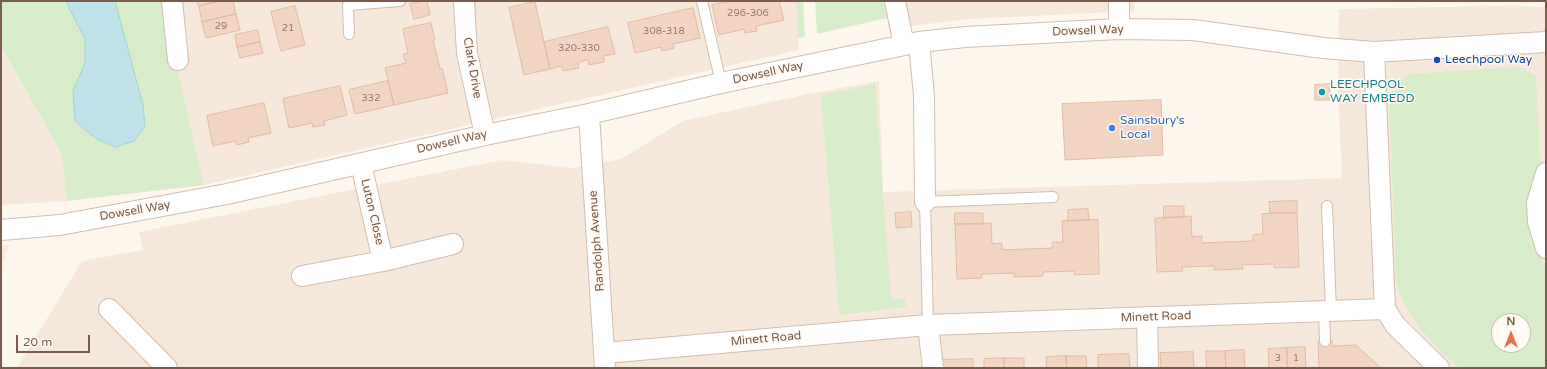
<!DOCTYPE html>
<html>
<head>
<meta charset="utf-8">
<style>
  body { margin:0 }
  #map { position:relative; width:1547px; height:369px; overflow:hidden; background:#fdf6ec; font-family:"Varela Round",sans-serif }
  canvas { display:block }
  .frame { position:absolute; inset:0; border:2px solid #7a5c4d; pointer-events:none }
  .north { position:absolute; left:1491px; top:313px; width:40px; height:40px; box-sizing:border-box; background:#fffaf3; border:1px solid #cabbb1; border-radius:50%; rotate:0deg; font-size:11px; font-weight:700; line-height:16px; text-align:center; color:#7a5c4d }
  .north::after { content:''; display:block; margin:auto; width:14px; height:18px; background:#e76f51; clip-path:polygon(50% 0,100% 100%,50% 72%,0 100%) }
  .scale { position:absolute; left:16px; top:335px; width:74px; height:18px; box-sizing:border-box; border:2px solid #7a5c4d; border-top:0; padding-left:5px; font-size:12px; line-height:14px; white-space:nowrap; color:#7a5c4d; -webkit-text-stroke:3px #fffaf3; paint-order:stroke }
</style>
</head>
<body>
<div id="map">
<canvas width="1547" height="369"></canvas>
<div class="frame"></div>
<div class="north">N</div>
<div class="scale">20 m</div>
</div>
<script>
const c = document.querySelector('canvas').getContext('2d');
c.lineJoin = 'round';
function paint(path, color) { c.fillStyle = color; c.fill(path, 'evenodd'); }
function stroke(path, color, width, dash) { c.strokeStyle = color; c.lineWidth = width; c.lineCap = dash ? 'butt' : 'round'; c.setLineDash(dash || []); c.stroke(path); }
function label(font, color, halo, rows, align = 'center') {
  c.font = font + ' "Varela Round",sans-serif'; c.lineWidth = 3; c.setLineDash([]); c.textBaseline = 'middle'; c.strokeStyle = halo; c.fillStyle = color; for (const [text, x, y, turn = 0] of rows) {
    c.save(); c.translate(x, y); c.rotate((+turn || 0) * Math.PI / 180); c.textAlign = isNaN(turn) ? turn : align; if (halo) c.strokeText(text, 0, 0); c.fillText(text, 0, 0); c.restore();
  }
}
const residential = new Path2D(`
  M162 1H796L799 50 204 185Z
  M883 1H1134V11L968 19 889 29Z
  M1498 6 1546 7V368H17L82 261 143 250 139 232 502 160 571 168 621 159 683 121 808 94 879 81 883 192 1342 178 1338 89 1339 9ZM1499 321H1523V345H1499Z
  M1 46 61 153 67 201 1 205Z`);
const commercial = new Path2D(`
  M9 245 1 271V246Z`);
const green = new Path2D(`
  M1 1H162L204 185 67 201 61 153 1 46Z
  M796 1H803L805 37 798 38Z
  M815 1H883L887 18 817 34Z
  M1517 67 1536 75 1540 162 1532 192 1534 241 1546 267V368H1459C1431 341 1405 319 1396 280L1389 92 1400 90C1400 82 1401 77 1409 74ZM1499 321H1523V345H1499Z
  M875 84 891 299 905 298 906 307 839 315 821 95Z`);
const water = new Path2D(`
  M67 1H115L143 105 145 126 134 141 115 147 95 138 75 121 73 91 85 63V39L69 8Z`);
const building = new Path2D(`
  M197 1H220L199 6Z
  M220 1H233L236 14 202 22 199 6Z
  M427 1 430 15 414 19 410 4Z
  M731 1H779L784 20 756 26 757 31 745 33 744 29 719 35 712 5Z
  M535 2 550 69 524 75 509 8Z
  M295 6 305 45 281 51 271 12Z
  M693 8 700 38 673 44 674 48 662 51 661 47 635 53 628 23Z
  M236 14 240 30 206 38 202 22Z
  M431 23 435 40H433L440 69 442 68 448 93 394 105 385 68 406 63 403 54 408 53 403 29Z
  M608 27 615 54 603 56 604 62 589 65 588 60 578 62 579 68 563 71 561 66 550 69 544 42Z
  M258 30 260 42 237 47 235 35Z
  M260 42 263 53 240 58 237 47Z
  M388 81 394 105 355 114 349 90Z
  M1330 84V100H1315V85Z
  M340 86 347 115 324 121 325 125 313 127 312 123 289 128 283 99Z
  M1161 100 1163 155 1065 160 1062 104Z
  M264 103 271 133 248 138 249 142 237 145 235 141 213 146 207 116Z
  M1297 201V213H1270L1269 202Z
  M1164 206H1184V217L1164 218Z
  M1088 209 1089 220 1068 221V210Z
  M911 212 912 227 896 228 895 213Z
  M955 213H983V224H955Z
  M1297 213 1299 267 1274 268V264L1242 265 1243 269 1214 270V266L1182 267 1183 271 1157 272 1155 218 1191 216 1192 237 1202 236V243L1253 241V235L1263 234 1262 214Z
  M1098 220 1099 274 1074 275V271L1043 272V276L1014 277V273L982 274V278L957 279 955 224 991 223 992 244 1002 243V250L1053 248 1052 242H1063L1062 221Z
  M1332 341 1333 346 1356 345 1381 368H1319L1318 342Z
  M1305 347 1306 368H1287V348Z
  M1287 348V368H1269L1268 349Z
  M1244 350 1245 368H1226L1225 351Z
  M1206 351H1225L1226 368H1207Z
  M1193 352 1194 368H1161L1160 353Z
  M1129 354 1130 368H1098V355Z
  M1066 356H1086L1087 368H1067Z
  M1066 356 1067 368H1047L1046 357Z
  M1004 358H1024V368H1004Z
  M1004 358V368H984V359Z
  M973 359V368H942V360Z`);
const service = new Path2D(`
  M702 1 721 83
  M349 34 348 5 400 1
  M1327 206 1331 310
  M1324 310 1325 341
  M928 325 925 202 1053 197`);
const minor = new Path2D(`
  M172 1 178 60
  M464 1 467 53 485 135
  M895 1 904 45
  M1119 29V1
  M919 42 924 96 925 202
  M1374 52 1385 309 1396 326 1439 368
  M589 114 605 368
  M361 164 383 261
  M1546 173 1537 203 1538 222 1546 248
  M1 230 60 225 227 194 485 135 589 114 721 83 919 42 965 37 1119 29 1193 30 1323 48 1374 52 1546 42
  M302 276 383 261 453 244
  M109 309 167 368
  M1147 317 1148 368
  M928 325 933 368
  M604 353 928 325 1385 309`);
const markers = [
  [1437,60,4,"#1a4fb4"],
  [1322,92,4,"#0f9aa8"],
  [1112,128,4,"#3f7fe0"]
];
const numberNames = [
  ["296-306",748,13],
  ["29",221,26],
  ["21",288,28],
  ["308-318",664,31],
  ["320-330",579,48],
  ["332",371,98],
  ["3",1278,358],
  ["1",1296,358]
];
const streetNames = [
  ["Dowsell Way",1088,31,-2],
  ["Clark Drive",472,68,80],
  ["Dowsell Way",768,73,-12],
  ["Dowsell Way",452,142,-13],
  ["Dowsell Way",135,211,-10],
  ["Luton Close",372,212,77],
  ["Randolph Avenue",597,241,-94],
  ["Minett Road",1156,317,-2],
  ["Minett Road",766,339,-5]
];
const transitNames = [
  ["Leechpool Way",1445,60]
];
const cultureNames = [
  ["LEECHPOOL",1330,85],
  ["WAY EMBEDD",1330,99]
];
const shopNames = [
  ["Sainsbury's",1120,121],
  ["Local",1120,135]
];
paint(residential, '#f5e8da');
paint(commercial, '#fde8e0');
paint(green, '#d8ecc9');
paint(water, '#bfe3e8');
stroke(water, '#a5d3da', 1);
paint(building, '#f3d5c3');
stroke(building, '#e6bba3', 1);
stroke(service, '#d1beb0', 12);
stroke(minor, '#d1beb0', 22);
stroke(service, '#fff', 10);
stroke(minor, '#fff', 20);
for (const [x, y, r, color] of markers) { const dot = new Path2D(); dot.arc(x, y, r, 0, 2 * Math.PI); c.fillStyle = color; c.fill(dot); stroke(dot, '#fffaf3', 1.5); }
label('10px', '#987a6a', null, numberNames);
label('12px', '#7a5c4d', '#fffaf3', streetNames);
label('12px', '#164399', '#fffaf3', transitNames, 'left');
label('12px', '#0d838f', '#fffaf3', cultureNames, 'left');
label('12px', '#366cbe', '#fffaf3', shopNames, 'left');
</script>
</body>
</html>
